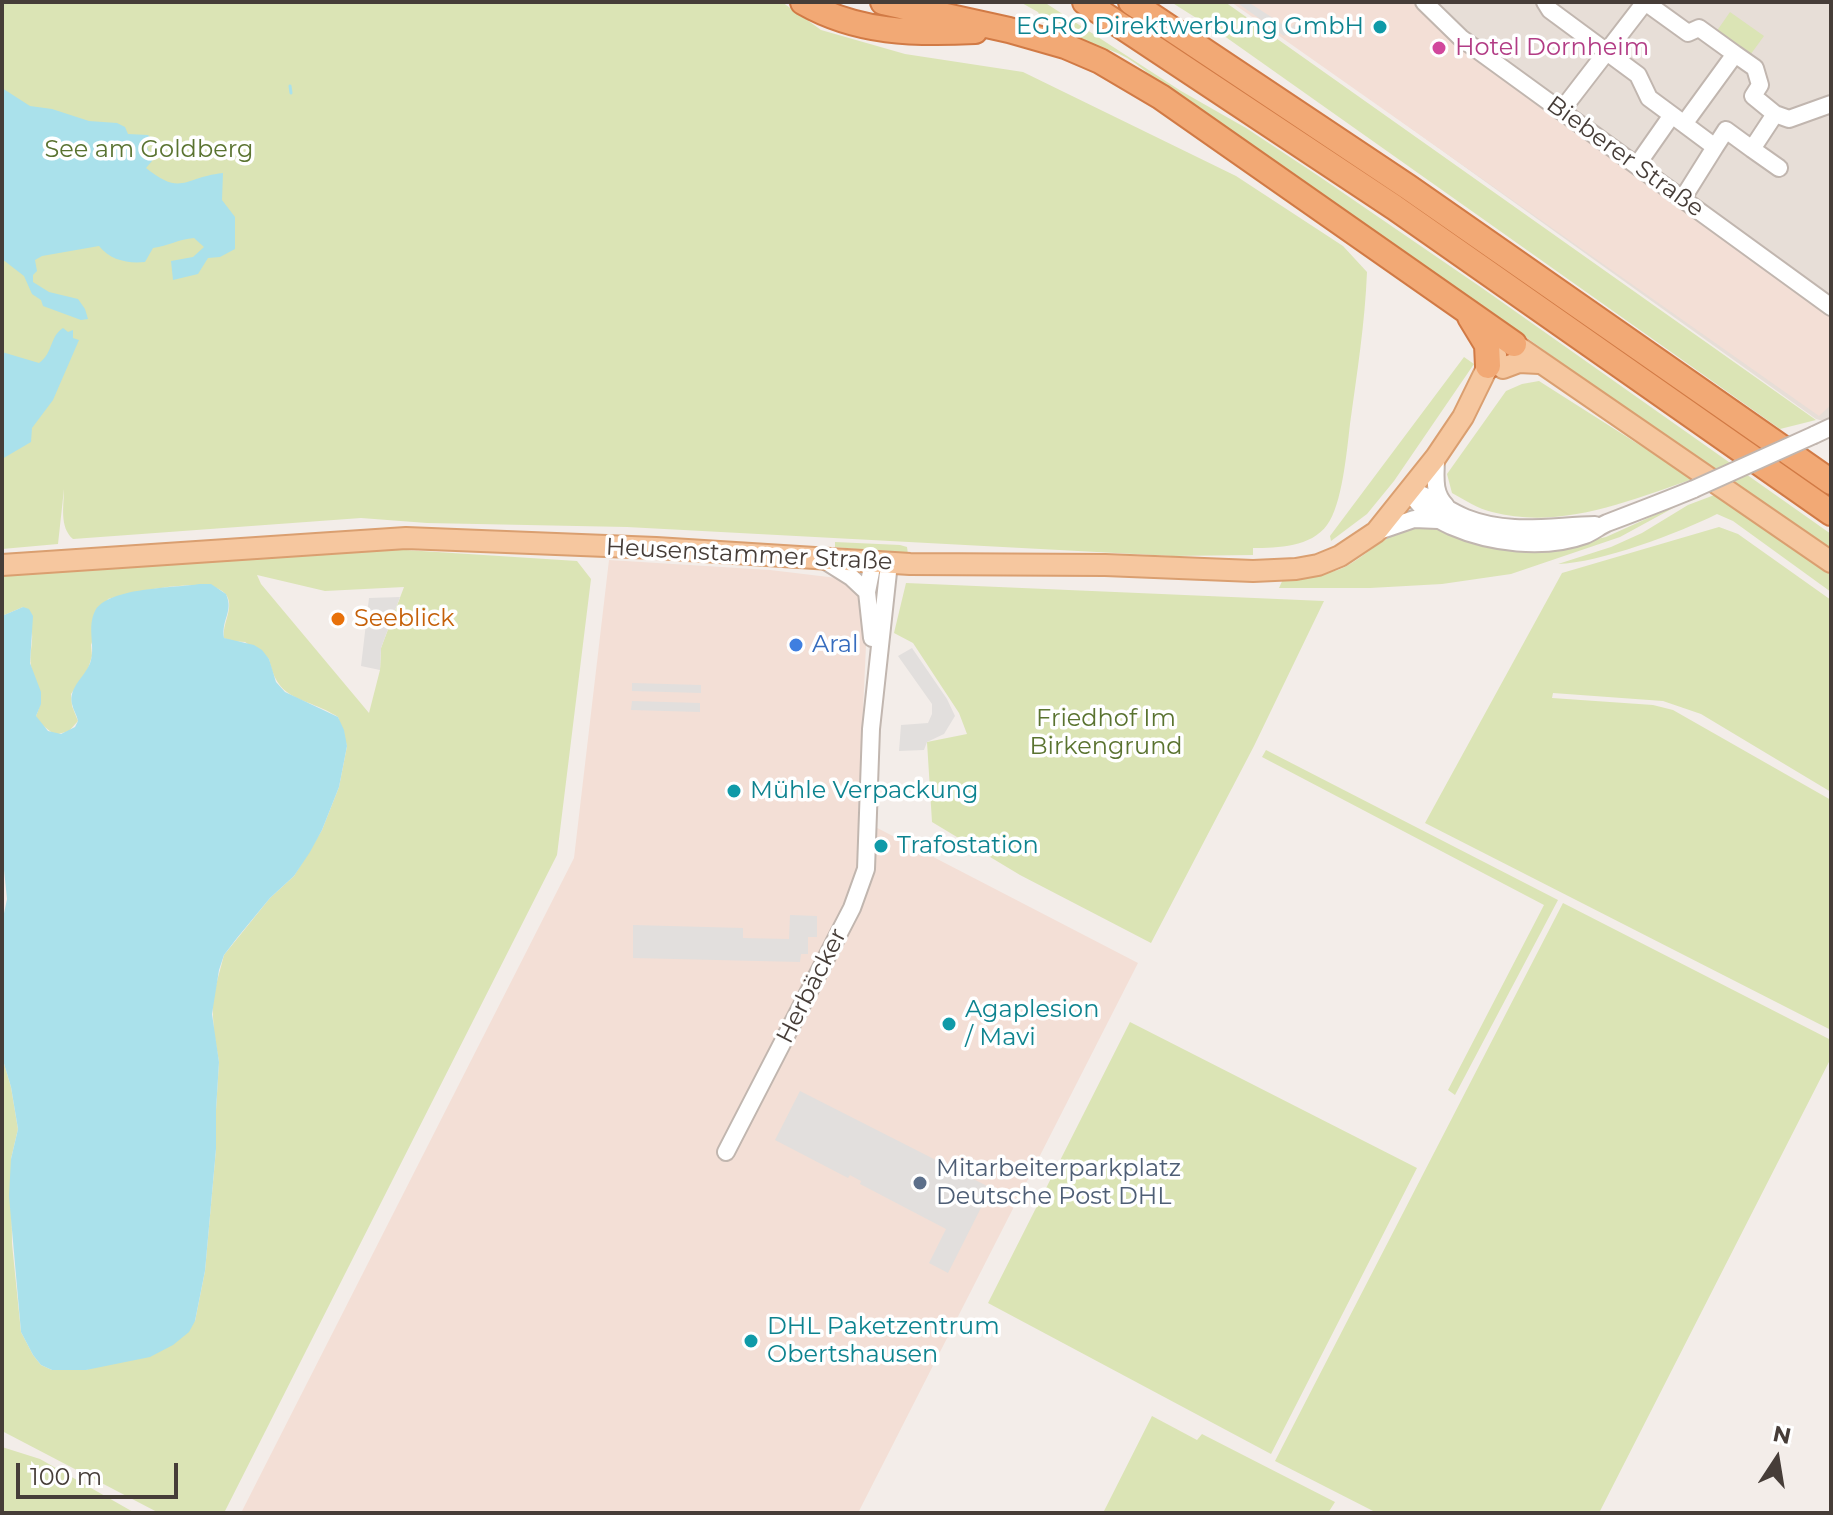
<!DOCTYPE html>
<html>
<head>
<meta charset="utf-8">
<style>
  body { margin:0 }
  #map { position:relative; width:1833px; height:1515px; overflow:hidden; background:#f3ede9; font-family:Montserrat,sans-serif }
  canvas { display:block }
  .frame { position:absolute; inset:0; border:4px solid #463d38; pointer-events:none }
  .north { position:absolute; left:1737px; top:1419px; width:80px; height:80px; -webkit-text-stroke:6px #fff; paint-order:stroke; rotate:12deg; font-size:22px; font-weight:700; line-height:32px; text-align:center; color:#463d38 }
  .north::after { content:''; display:block; margin:auto; width:28px; height:36px; background:#463d38; clip-path:polygon(50% 0,100% 100%,50% 72%,0 100%) }
  .scale { position:absolute; left:16px; top:1463px; width:162px; height:36px; box-sizing:border-box; border:4px solid #463d38; border-top:0; padding-left:10px; font-size:24px; line-height:28px; white-space:nowrap; color:#463d38; -webkit-text-stroke:6px #fff; paint-order:stroke }
</style>
</head>
<body>
<div id="map">
<canvas width="1833" height="1515"></canvas>
<div class="frame"></div>
<div class="north">N</div>
<div class="scale">100 m</div>
</div>
<script>
const c = document.querySelector('canvas').getContext('2d');
c.lineJoin = 'round';
function paint(path, color) { c.fillStyle = color; c.fill(path, 'evenodd'); }
function stroke(path, color, width, dash) { c.strokeStyle = color; c.lineWidth = width; c.lineCap = dash ? 'butt' : 'round'; c.setLineDash(dash || []); c.stroke(path); }
function label(font, color, halo, rows, align = 'center') {
  c.font = font + ' Montserrat,sans-serif'; c.lineWidth = 7; c.setLineDash([]); c.textBaseline = 'middle'; c.strokeStyle = halo; c.fillStyle = color; for (const [text, x, y, turn = 0] of rows) {
    c.save(); c.translate(x, y); c.rotate((+turn || 0) * Math.PI / 180); c.textAlign = isNaN(turn) ? turn : align; if (halo) c.strokeText(text, 0, 0); c.fillText(text, 0, 0); c.restore();
  }
}
const residential = new Path2D(`
  M1235 2H1831V423L1816 419Z`);
const commercial = new Path2D(`
  M1231 2H1419L1831 312V405L1819 416Z
  M609 560 770 570 837 578 854 587 863 604 867 624 858 818 1138 963 858 1513H241L574 858Z`);
const green = new Path2D(`
  M2 2H782L821 30 905 54 1023 72 1236 176 1343 246 1367 272C1365 323 1357 373 1350 424 1347 450 1342 506 1327 525 1311 547 1278 548 1253 548V555L1172 556 627 527 427 523 361 518 73 539C59 527 64 505 64 489L58 544 2 549Z
  M1020 2H1044L1181 91 1246 128 1320 177 1482 288 1831 534V555L1769 511 1720 472 1701 463 1516 330 1172 95C1153 77 1135 59 1110 50L1106 53 1047 29 1038 12Z
  M1171 2H1225L1816 420 1780 429 1220 33Z
  M1730 12 1764 36 1748 58 1714 35Z
  M1464 357 1474 364 1394 481 1367 514 1331 541 1330 536Z
  M1539 381 1693 479C1629 501 1560 530 1492 512 1478 509 1465 500 1452 493L1447 474 1506 391 1522 384Z
  M1717 494 1765 524 1790 548 1831 571V592L1733 521 1717 514C1679 533 1599 563 1558 564L1611 547 1642 533 1688 505Z
  M1686 501 1620 537 1511 574 1442 584 1370 588H1279L1284 577C1303 575 1327 576 1345 567 1371 553 1391 529 1420 522L1570 545 1606 537Z
  M1719 527 1738 534 1831 600V792L1701 714 1663 701 1553 693 1552 698 1653 705 1673 710 1831 800V1030L1425 823 1562 573Z
  M835 542 900 545 907 547 908 554 835 547Z
  M390 549 577 561 591 579 557 855 224 1513H159L2 1431V1057L11 1087 18 1129 11 1159 12 1244 21 1332 33 1355 41 1365 52 1370H86L195 1321 205 1271 216 1149V1110L219 1062 214 1033 212 1000 224 955 270 898 294 876 322 830 339 787 347 746 338 717C306 696 278 704 269 659L245 642 230 641 224 638C222 623 234 609 227 596 214 573 130 593 108 599L91 645 92 656 88 669 71 694 72 706 78 721 69 731 55 735 37 721 36 716C47 692 34 689 31 666 29 655 33 643 32 633 31 625 26 615 23 607L2 616V576L71 567ZM257 575 325 591 404 587 381 648 380 670 369 713 261 584Z
  M906 583 1324 601 1254 746 1151 943 1020 875 932 822 927 742 967 734 959 713 913 643 894 633Z
  M1266 750 1558 900 1455 1095 1448 1090 1544 905 1262 757Z
  M1563 903 1831 1040V1058L1599 1513H1377L1275 1461Z
  M1130 1022 1417 1168 1271 1454 988 1303Z
  M1152 1416 1197 1440 1202 1434 1335 1502 1328 1513H1103Z
  M2 1447 40 1459 135 1513H2Z`);
const parking = new Path2D(`
  M1236 2H1248L1290 29 1299 19 1303 24 1295 32 1292 29 1284 36Z
  M400 597 381 648 380 670 361 666 369 598Z
  M912 648 947 699 955 716 944 734 927 742 924 750 899 751 901 725 928 723 932 714V704L898 656Z
  M632 683 701 685V693L632 691Z
  M632 701 700 703V712L631 710Z
  M790 915 817 916V937H808V954H801L800 962 633 958V925L743 928V938L789 939Z
  M800 1091 991 1188 948 1273 929 1263 946 1229 860 1184 861 1181 850 1175 848 1178 775 1140Z`);
const water = new Path2D(`
  M2 88 30 106 52 109 89 121 117 123 125 127 128 134 148 135 151 138 147 147 152 161 146 168C182 197 184 177 223 173L222 200 235 217V249L220 257 208 258 198 274 173 280 171 261 193 257 204 247 194 238C179 239 168 246 153 248L145 262C128 264 110 260 99 246L42 256 35 260 37 271 33 275V282L49 292 78 299 85 309 88 319 81 320 43 306 41 300 32 294 24 276 2 259Z
  M63 328 68 332 73 330V338L79 340 53 400 32 428 31 442 2 459V352L39 363C54 352 49 337 63 328Z
  M200 584H211L226 594C234 612 221 619 224 638L254 645 262 650 269 659 276 682 285 692 338 717 344 730 347 746 339 787 322 830 310 852 294 876 270 898 237 938 224 955 219 970 212 1014 219 1062 216 1110V1149L205 1271 195 1321 189 1332 173 1345 150 1357 86 1370H52L41 1365 33 1355 21 1332 9 1196 11 1159 18 1129 11 1087 2 1057V923L7 899 2 850V616L23 607 29 609 33 616 30 663 41 692V704L36 716 48 731 61 734 75 727 78 721C77 715 73 710 72 704 68 686 87 676 91 660 95 645 87 627 95 611 108 587 175 588 200 584Z`);
const stream = new Path2D(`
  M290 86 291 93`);
const minor = new Path2D(`
  M1424 2 1461 38 1831 307
  M1545 2 1550 10 1638 75 1649 98 1672 115
  M1645 2 1688 33 1699 28 1735 54
  M1561 111 1645 2
  M1775 114 1789 119 1831 104
  M1684 124 1735 54 1755 68 1760 85 1753 96 1775 114 1752 149 1726 130 1715 147
  M1752 149 1779 168
  M1637 165 1672 115 1715 147 1683 198
  M1814 435 1831 427
  M1436 457C1436 475 1432 492 1446 506
  M1410 490C1418 508 1434 518 1451 526 1490 543 1544 550 1585 535 1593 532 1600 526 1607 523 1636 512 1665 501 1694 489
  M1410 490C1430 496 1446 510 1466 518 1509 535 1550 526 1595 525
  M1376 532 1414 519 1438 520
  M824 560 851 577 867 592
  M872 638 867 592 873 562
  M726 1152 852 908 866 869 871 729 889 563`);
const major = new Path2D(`
  M1514 344 1831 562
  M1503 368 1519 362 1539 363
  M2 565 406 538 656 548 910 564 1105 565 1253 571 1296 569 1318 565 1340 556 1376 532 1436 457 1463 417 1488 366 1496 355`);
const highway = new Path2D(`
  M803 2C857 33 914 34 975 31
  M883 2 1009 30 1065 46 1100 61 1161 97 1514 344
  M1085 2 1394 207 1831 513
  M1131 2 1408 187 1831 482
  M1470 317 1487 345 1488 366`);
const minorBridge = new Path2D(`
  M1694 489 1814 435`);
const markers = [
  [1380,27,8,"#0f9aa8"],
  [1439,48,8,"#d1479c"],
  [338,619,8,"#e8710a"],
  [796,645,8,"#3f7fe0"],
  [734,791,8,"#0f9aa8"],
  [881,846,8,"#0f9aa8"],
  [949,1024,8,"#0f9aa8"],
  [920,1183,8,"#5c6f8a"],
  [751,1341,8,"#0f9aa8"]
];
const cultureNames = [
  ["EGRO Direktwerbung GmbH",1364,27,"right"],
  ["Mühle Verpackung",750,791],
  ["Trafostation",897,846],
  ["Agaplesion",965,1010],
  ["/ Mavi",965,1038],
  ["DHL Paketzentrum",767,1327],
  ["Obertshausen",767,1355]
];
const hotelNames = [
  ["Hotel Dornheim",1455,48]
];
const parkNames = [
  ["See am Goldberg",149,150],
  ["Friedhof Im",1106,719],
  ["Birkengrund",1106,747]
];
const streetNames = [
  ["Bieberer Straße",1625,157,36],
  ["Heusenstammer Straße",749,555,3],
  ["Herbäcker",812,986,-63]
];
const foodNames = [
  ["Seeblick",354,619]
];
const shopNames = [
  ["Aral",812,645]
];
const serviceNames = [
  ["Mitarbeiterparkplatz",936,1169],
  ["Deutsche Post DHL",936,1197]
];
paint(residential, '#e7ded7');
paint(commercial, '#f3dfd6');
paint(green, '#dbe4b5');
paint(parking, '#e2dfdd');
paint(water, '#aae1eb');
stroke(stream, '#aae1eb', 3);
stroke(minor, '#c1b6af', 20);
stroke(major, '#da9f70', 24);
stroke(highway, '#d17a45', 28);
stroke(minor, '#fff', 16);
stroke(major, '#f6c79f', 20);
stroke(highway, '#f2a975', 24);
stroke(minorBridge, '#c1b6af', 20, []);
stroke(minorBridge, '#fff', 16);
for (const [x, y, r, color] of markers) { const dot = new Path2D(); dot.arc(x, y, r, 0, 2 * Math.PI); c.fillStyle = color; c.fill(dot); stroke(dot, '#fff', 3); }
label('24px', '#0d838f', '#fff', cultureNames, 'left');
label('24px', '#b23c85', '#fff', hotelNames, 'left');
label('24px', '#5a7330', '#fff', parkNames);
label('24px', '#463d38', '#fff', streetNames);
label('24px', '#c56008', '#fff', foodNames, 'left');
label('24px', '#366cbe', '#fff', shopNames, 'left');
label('24px', '#4e5e75', '#fff', serviceNames, 'left');
</script>
</body>
</html>
